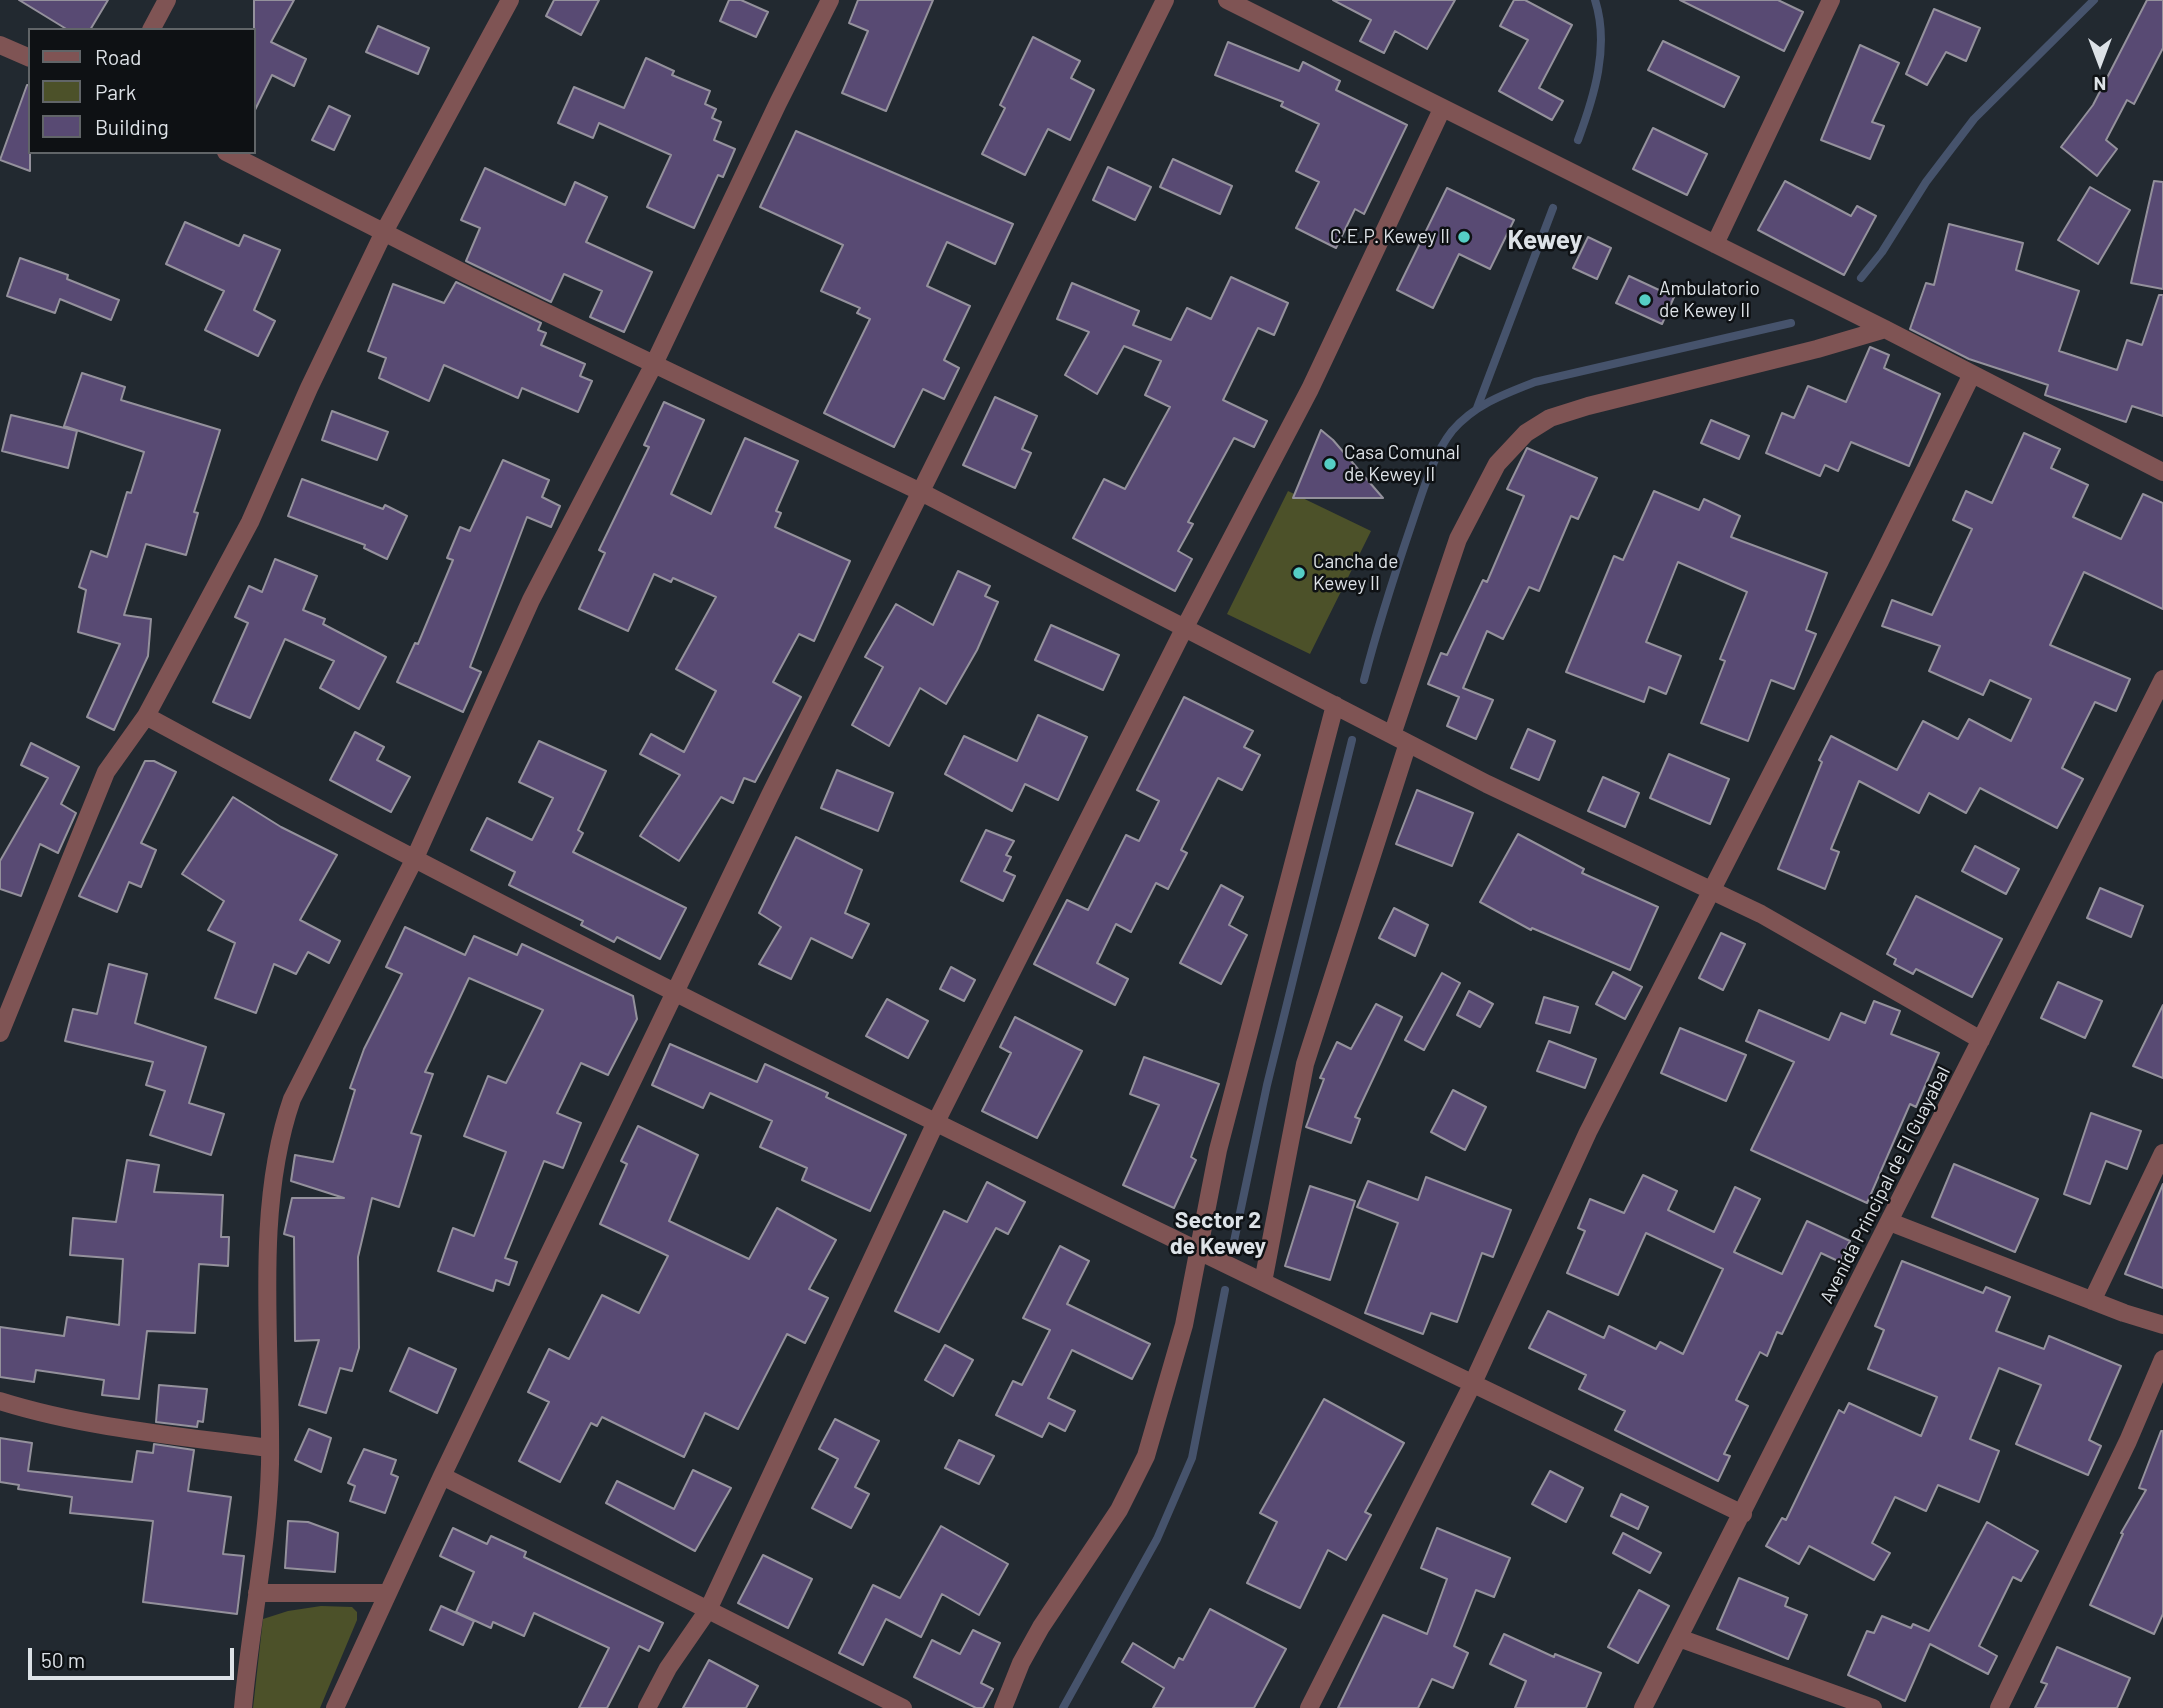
<!DOCTYPE html>
<html>
<head>
<meta charset="utf-8">
<style>
  body { margin:0 }
  #map { position:relative; width:2163px; height:1708px; overflow:hidden; background:#222930; font-family:Barlow,sans-serif }
  canvas { display:block }
  .legend { position:absolute; left:28px; top:28px; width:228px; height:126px; box-sizing:border-box; background:#0e1114; border:2px solid #616568; margin:0; padding:9px 12px; list-style:none; font-size:21px; color:#dde2e7 }
  .legend li { display:flex; align-items:center; gap:14px; height:35px }
  .legend b { width:35px; border:2px solid #616568 }
  .north { position:absolute; left:2065px; top:28px; width:70px; height:70px; -webkit-text-stroke:5px #0e1114; paint-order:stroke; rotate:180deg; font-size:19px; font-weight:700; line-height:28px; text-align:center; color:#dde2e7 }
  .north::after { content:''; display:block; margin:auto; width:24px; height:32px; background:#dde2e7; clip-path:polygon(50% 0,100% 100%,50% 72%,0 100%) }
  .scale { position:absolute; left:28px; top:1648px; width:206px; height:32px; box-sizing:border-box; border:4px solid #dde2e7; border-top:0; padding-left:9px; font-size:21px; line-height:24px; white-space:nowrap; color:#dde2e7; -webkit-text-stroke:5px #0e1114; paint-order:stroke }
</style>
</head>
<body>
<div id="map">
<canvas width="2163" height="1708"></canvas>
<ul class="legend">
<li><b style="height:9px;background:#7f5454"></b>Road</li>
<li><b style="height:19px;background:#4c5129"></b>Park</li>
<li><b style="height:19px;background:#584a73"></b>Building</li>
</ul>
<div class="north">N</div>
<div class="scale">50 m</div>
</div>
<script>
const c = document.querySelector('canvas').getContext('2d');
c.lineJoin = 'round';
function paint(path, color) { c.fillStyle = color; c.fill(path, 'evenodd'); }
function stroke(path, color, width, dash) { c.strokeStyle = color; c.lineWidth = width; c.lineCap = dash ? 'butt' : 'round'; c.setLineDash(dash || []); c.stroke(path); }
function label(font, color, halo, rows, align = 'center') {
  c.font = font + ' Barlow,sans-serif'; c.lineWidth = 5; c.setLineDash([]); c.textBaseline = 'middle'; c.strokeStyle = halo; c.fillStyle = color; for (const [text, x, y, turn = 0] of rows) {
    c.save(); c.translate(x, y); c.rotate((+turn || 0) * Math.PI / 180); c.textAlign = isNaN(turn) ? turn : align; if (halo) c.strokeText(text, 0, 0); c.fillText(text, 0, 0); c.restore();
  }
}
const green = new Path2D(`
  M1288 491 1371 531 1310 654 1227 614Z
  M321 1606 352 1607 357 1612V1620L320 1708H253L263 1619 288 1611Z`);
const stream = new Path2D(`
  M1578 140C1594 97 1610 46 1595 0
  M1861 278 1882 252 1926 182 1974 119 2094 0
  M1477 408 1553 208
  M1364 680C1378 625 1395 573 1413 520 1423 491 1433 455 1452 431 1474 405 1504 394 1535 382L1791 323
  M1233 1246 1267 1085 1352 740
  M1063 1708 1157 1539 1192 1458 1225 1290`);
const building = new Path2D(`
  M19 0H108L90 30H68Z
  M254 0H294L271 42 306 59 294 86 272 75 254 112Z
  M554 0H599L581 35 546 16Z
  M729 0H741L768 12 756 37 720 21Z
  M858 0H933L886 111 842 93 868 31 849 23Z
  M1333 0H1455L1427 49 1395 31 1384 53 1360 41 1371 20Z
  M1514 0H1525L1572 25 1539 88 1563 101 1552 120 1499 91 1528 40 1500 26Z
  M1680 0H1778L1803 12 1784 51Z
  M2147 0H2163V48L2134 104 2127 100 2106 140 2117 149 2097 176 2061 147 2093 105Z
  M1934 9 1980 28 1966 61 1946 52 1927 85 1906 74Z
  M378 26 429 48 418 74 366 52Z
  M1033 37 1080 61 1071 78 1094 90 1070 140 1048 129 1025 175 982 154 1005 108 1000 105Z
  M1663 41 1739 77 1724 107 1648 70Z
  M1228 42 1299 71 1303 62 1340 81 1336 90 1407 125 1364 214 1355 209 1336 248 1296 228 1319 182 1296 171 1319 124 1281 106 1283 102 1215 75Z
  M1860 45 1899 63 1872 122 1884 126 1870 159 1821 140Z
  M646 58 674 71 672 75 710 91 705 104 716 109 712 118 721 122 714 140 735 149 723 177 718 175 694 228 647 207 671 155 599 123 593 138 558 123 574 87 624 108Z
  M27 85H30V171L0 160Z
  M329 106 350 116 334 150 312 140Z
  M1653 128 1707 154 1687 195 1633 169Z
  M796 131 1013 224 995 264 947 242 927 286 970 306 944 360 959 368 944 399 923 389 894 447 824 413 870 319 857 313 860 308 821 291 843 245 760 207Z
  M1173 159 1232 186 1220 214 1160 187Z
  M1108 167 1151 187 1135 220 1093 200Z
  M485 168 565 205 575 182 607 197 586 242 652 272 624 332 590 317 602 291 564 274 551 302 466 261 480 228 461 220Z
  M1785 181 1851 216 1857 206 1876 216 1844 275 1758 230Z
  M2154 181 2163 182V289L2131 283Z
  M2090 187 2130 210 2098 264 2058 240Z
  M1447 188 1514 220 1490 269 1459 254 1433 308 1397 290Z
  M185 222 239 246 244 235 280 250 254 310 275 321 258 356 205 330 224 291 166 264Z
  M1949 224 2023 243 2016 270 2079 291 2059 351 2117 370 2127 340 2142 345 2159 295H2163V416L2132 406 2126 422 2045 395 2048 385 1969 359 1910 329 1926 283 1934 285Z
  M1588 237 1611 248 1597 279 1573 268Z
  M20 258 68 275 67 279 119 300 111 320 60 299 55 313 7 296Z
  M1629 276 1674 297 1662 324 1616 303Z
  M1231 277 1288 303 1274 335 1258 328 1223 400 1267 421 1254 447 1234 438 1188 522 1193 524 1178 551 1192 559 1175 591 1073 538 1104 479 1125 489 1170 407 1145 395 1161 361 1124 346 1097 394 1065 375 1089 332 1057 319 1072 283 1139 311 1133 325 1171 340 1187 308 1211 319Z
  M456 282 541 323 538 330 546 333 541 345 585 364 580 376 592 381 578 412 522 388 518 398 444 365 429 401 379 378 386 358 368 351 393 284 444 303Z
  M1870 347 1889 355 1884 368 1940 394 1909 466 1851 442 1838 471 1825 465 1820 476 1766 453 1782 413 1794 418 1808 386 1846 402Z
  M82 373 125 387 121 400 220 430 194 512 198 513 186 555 146 544 124 615 151 619 148 656 114 730 87 717 120 644 78 632 86 590 79 587 91 551 107 557 127 492 131 493 144 452 64 426Z
  M995 397 1037 416 1022 449 1031 453 1015 488 963 465Z
  M664 402 704 420 671 494 711 514 745 438 798 461 776 511 781 513 775 527 850 561 814 641 799 634 773 682 801 697 755 782 744 778 733 803 721 797 679 861 640 836 680 775 640 754 651 734 684 752 716 691 676 669 716 597 673 578 671 582 654 574 628 631 579 609 605 553 599 550 649 447 644 445Z
  M332 411 388 432 377 460 322 440Z
  M11 415 77 431 68 468 2 451Z
  M1711 420 1749 436 1739 459 1701 443Z
  M1321 430 1333 440 1383 498H1293Z
  M2024 433 2060 449 2051 468 2088 485 2073 517 2121 539 2143 494 2163 503V609L2084 572 2050 645 2130 679 2116 711 2095 702 2062 768 2083 779 2057 828 1980 788 1966 813 1929 793 1919 813 1859 781 1831 849 1839 852 1825 889 1778 869 1822 762 1819 760 1831 736 1897 770 1923 721 1958 739 1969 719 2011 741 2031 699 1990 680 1983 695 1929 671 1940 646 1882 626 1892 600 1932 615 1972 529 1953 520 1966 491 1992 503Z
  M1527 448 1597 478 1578 519 1571 516 1539 591 1529 587 1503 639 1487 631 1463 688 1493 700 1476 739 1447 726 1459 697 1428 684 1441 653 1447 655 1483 580 1487 582 1524 496 1507 489Z
  M503 460 549 480 542 497 560 506 551 527 527 517 470 667 481 672 463 712 397 682 415 643 418 644 453 560 447 558 460 527 470 531Z
  M302 479 383 509 385 505 407 516 387 559 364 548 365 545 288 516Z
  M1654 491 1699 510 1704 499 1740 516 1731 537 1827 573 1806 630 1816 634 1794 689 1771 680 1748 741 1701 723 1725 661 1720 659 1747 592 1678 562 1646 642 1681 656 1666 694 1649 687 1644 702 1566 672 1614 556 1623 560Z
  M275 559 317 576 303 610 325 619 323 624 386 657 359 709 320 688 334 661 285 639 250 718 213 702 248 623 235 617 249 586 262 592Z
  M958 571 990 586 985 596 998 602 977 650 946 704 920 688 889 746 852 725 883 667 865 657 896 604 933 625Z
  M1051 625 1119 655 1103 690 1035 660Z
  M1184 697 1253 731 1244 747 1260 755 1242 790 1218 778 1181 850 1187 853 1168 889 1156 883 1131 932 1116 924 1097 963 1128 979 1115 1005 1034 964 1067 900 1088 910 1126 835 1139 841 1159 801 1137 790Z
  M1038 715 1087 737 1058 800 1025 784 1012 811 945 774 964 736 1017 761Z
  M1528 729 1555 741 1539 780 1511 768Z
  M355 732 384 747 377 760 410 777 391 812 330 780Z
  M539 741 606 771 578 830 583 833 573 852 686 908 660 959 617 937 614 942 581 925 583 921 509 885 515 872 471 850 487 818 532 840 553 798 519 782Z
  M31 743 79 767 61 804 76 813 58 853 40 844 21 896 0 889V861L48 778 21 765Z
  M1669 754 1729 779 1710 824 1650 798Z
  M145 761H154L176 772 141 843 156 850 141 887 129 882 117 912 79 896Z
  M837 770 893 793 878 831 821 808Z
  M1603 777 1639 793 1625 827 1588 811Z
  M1417 790 1473 813 1452 866 1396 844Z
  M233 797 281 827 337 855 300 920 340 941 329 963 308 952 296 974 274 964 256 1013 215 998 235 943 208 930 224 901 182 874Z
  M986 830 1014 841 1006 855 1011 857 1004 871 1015 876 1003 901 961 881Z
  M1518 834 1584 869 1582 873 1658 907 1630 970 1532 928 1531 930 1480 902Z
  M796 837 862 870 845 913 869 924 852 958 811 938 791 979 759 964 781 927 759 913Z
  M1975 846 2019 869 2006 894 1962 871Z
  M1221 885 1243 897 1229 925 1247 935 1221 984 1180 963Z
  M2100 888 2143 906 2131 937 2087 918Z
  M1916 896 2002 939 1972 997 1916 969 1913 974 1894 964 1896 959 1887 954Z
  M1394 908 1428 925 1415 956 1379 938Z
  M405 927 465 955 474 936 517 955 522 944 633 996 637 1019 608 1075 581 1063 557 1113 581 1123 563 1168 544 1161 505 1258 517 1262 509 1285 496 1280 493 1291 438 1271 453 1228 474 1236 506 1152 464 1136 488 1076 506 1083 543 1010 469 978 425 1072 433 1074 411 1133 421 1136 399 1207 372 1198 358 1257 359 1348 352 1371 340 1368 326 1413 299 1405 319 1340 295 1341 294 1237 284 1234 292 1198H344L291 1181 295 1155 333 1162 355 1090 350 1088 364 1049 402 974 386 967Z
  M1721 933 1745 944 1723 990 1699 978Z
  M109 964 147 974 135 1023 206 1047 189 1103 224 1114 211 1155 150 1135 165 1091 146 1085 153 1062 65 1041 73 1009 97 1014Z
  M951 967 975 980 964 1001 940 989Z
  M1613 972 1642 987 1625 1019 1596 1004Z
  M1442 973 1460 983 1424 1050 1405 1040Z
  M2058 982 2102 1001 2085 1038 2041 1018Z
  M1469 991 1493 1004 1480 1027 1457 1015Z
  M1544 997 1578 1007 1570 1033 1536 1023Z
  M887 999 928 1021 908 1058 866 1036Z
  M1874 1001 1900 1011 1891 1034 1939 1053 1916 1107 1910 1104 1867 1203 1751 1150 1794 1062 1746 1041 1759 1010 1829 1040 1841 1013 1865 1023Z
  M1376 1004 1402 1017 1355 1117 1360 1119 1351 1143 1306 1127 1324 1079 1320 1078 1337 1042 1351 1049Z
  M2163 1005V1078L2133 1066Z
  M1015 1017 1082 1051 1037 1138 982 1111 1011 1053 1000 1047Z
  M1680 1028 1746 1055 1726 1101 1661 1073Z
  M1549 1041 1596 1059 1585 1088 1537 1071Z
  M670 1044 757 1082 765 1064 828 1093 826 1097 906 1135 870 1211 802 1180 807 1168 760 1147 772 1121 710 1093 703 1108 652 1085Z
  M1144 1057 1219 1084 1191 1157 1196 1160 1174 1208 1123 1185 1159 1105 1130 1094Z
  M1453 1090 1486 1107 1465 1150 1431 1132Z
  M2091 1113 2141 1131 2127 1169 2106 1161 2090 1204 2064 1194Z
  M638 1126 698 1155 669 1221 749 1259 777 1208 836 1240 809 1289 828 1298 805 1343 787 1334 738 1429 705 1413 684 1457 602 1417 597 1426 591 1423 560 1482 519 1461 549 1402 528 1392 549 1349 569 1359 602 1295 639 1313 668 1256 600 1224 627 1164 621 1161Z
  M127 1160 159 1165 154 1192 223 1195 221 1237H229L228 1266 199 1264 195 1333 147 1331 139 1399 102 1395 104 1380 36 1370 34 1382 0 1377V1327L64 1336 67 1317 119 1325 123 1259 70 1255 73 1218 116 1222Z
  M1954 1164 2038 1199 2015 1252 1932 1217Z
  M1643 1175 1677 1191 1668 1210 1714 1232 1735 1187 1760 1199 1734 1252 1782 1274 1807 1221 1850 1241 1840 1262 1821 1253 1782 1334 1777 1332 1767 1356 1760 1352 1736 1400 1748 1406 1724 1454 1730 1456 1718 1481 1615 1430 1625 1411 1579 1389 1586 1375 1529 1348 1548 1311 1604 1338 1609 1326 1656 1349 1660 1342 1683 1354 1723 1269 1646 1233 1618 1295 1567 1273 1585 1231 1578 1228 1590 1199 1624 1213Z
  M1426 1177 1511 1210 1493 1257 1482 1253 1457 1322 1431 1313 1423 1334 1365 1313 1398 1223 1357 1207 1368 1181 1418 1200Z
  M987 1182 1025 1202 1008 1234 996 1228 939 1332 895 1311 944 1211 967 1222Z
  M2163 1184V1288L2125 1274Z
  M1310 1186 1355 1201 1330 1280 1285 1266Z
  M1060 1246 1089 1261 1067 1304 1150 1344 1132 1379 1072 1350 1048 1398 1075 1411 1065 1431 1049 1423 1042 1437 996 1415 1013 1381 1022 1385 1050 1330 1023 1318Z
  M1902 1261 1983 1293 1986 1287 2010 1297 1996 1331 2044 1349 2049 1336 2121 1366 2089 1440 2101 1446 2088 1475 2016 1444 2041 1385 1999 1368 1970 1439 1999 1451 1979 1502 1938 1485 1926 1511 1895 1497 1872 1543 1890 1553 1874 1580 1809 1546 1799 1564 1766 1546 1782 1518 1786 1520 1839 1410 1844 1413 1849 1403 1921 1436 1937 1397 1868 1369 1884 1330 1875 1326Z
  M945 1345 973 1360 953 1396 925 1380Z
  M409 1348 456 1369 437 1413 390 1391Z
  M159 1385 207 1389 203 1422 198 1421 197 1427 156 1422Z
  M1324 1399 1404 1443 1365 1512 1371 1515 1346 1560 1328 1550 1300 1608 1247 1583 1277 1522 1260 1513Z
  M835 1419 879 1441 855 1487 869 1494 851 1528 812 1508 838 1459 819 1449Z
  M309 1429 331 1438 321 1472 295 1460Z
  M2161 1431H2163V1614L2154 1634 2090 1605 2123 1534 2121 1533 2146 1490 2139 1488Z
  M0 1438 32 1443 28 1471 132 1482 137 1451 153 1453 154 1444 194 1450 188 1491 231 1497 223 1554 244 1556 237 1614 143 1602 153 1521 70 1513 72 1497 18 1489 19 1485 0 1482Z
  M959 1440 994 1456 979 1484 945 1468Z
  M364 1449 396 1460 391 1474 398 1477 385 1513 350 1501 355 1486 348 1483Z
  M693 1470 731 1488 695 1551 606 1503 617 1481 674 1509Z
  M1550 1471 1583 1488 1566 1522 1532 1504Z
  M1621 1494 1648 1507 1638 1529 1611 1516Z
  M288 1521 308 1522 338 1533 335 1572 285 1568Z
  M1987 1522 2038 1551 2021 1581 2013 1577 1979 1646 1997 1656 1988 1674 1930 1644 1905 1701 1848 1675 1867 1631 1874 1633 1882 1616 1911 1628 1913 1624 1929 1631Z
  M941 1526 1008 1564 979 1615 942 1594 921 1637 886 1619 863 1665 839 1653 873 1585 900 1598Z
  M453 1528 487 1544 491 1536 526 1552 524 1557 663 1623 649 1651 639 1646 607 1708H579L609 1648 534 1613 524 1636 493 1622 491 1628 456 1612 474 1572 440 1556Z
  M1437 1528 1510 1558 1494 1597 1476 1590 1454 1646 1468 1653 1453 1688 1432 1679 1418 1708H1338L1383 1615 1427 1634 1447 1579 1421 1568Z
  M1623 1533 1661 1553 1650 1573 1613 1553Z
  M763 1555 812 1579 788 1628 738 1603Z
  M1739 1578 1788 1598 1785 1606 1807 1615 1788 1659 1717 1629Z
  M1639 1590 1669 1606 1638 1663 1608 1647Z
  M441 1606 474 1621 463 1645 430 1630Z
  M1210 1609 1286 1649 1254 1708H1153L1164 1688 1122 1662 1133 1643 1174 1668 1179 1658 1183 1660Z
  M973 1630 1000 1643 981 1683 993 1689 983 1708H976L914 1677 932 1640 960 1654Z
  M1504 1634 1554 1657 1555 1654 1601 1673 1586 1708H1515L1526 1681 1490 1664Z
  M2057 1647 2130 1678 2117 1708H2035L2047 1684 2041 1682Z
  M709 1660 758 1686 746 1708H683Z`);
const minor = new Path2D(`
  M1227 0 1885 329 2163 472
  M151 30 167 0
  M0 45 30 58
  M226 152 468 275 921 492 1487 784 1761 914 1981 1040
  M1715 244 1831 0
  M146 716C669 1000 1207 1255 1743 1514
  M1392 735 1458 539 1497 464 1526 433 1550 418 1588 406 1817 349 1885 329
  M0 1033 106 772 146 716 250 522 309 388 384 232 510 0
  M1890 1222 2124 1313 2163 1325
  M1263 1282 1305 1064 1408 743
  M2092 1301 2163 1153
  M0 1401C86 1428 180 1436 269 1448
  M442 1476 903 1708
  M257 1593H388
  M1679 1638 1873 1708
  M243 1708C250 1627 268 1546 270 1464 272 1347 253 1211 292 1099L414 860 531 600 654 364 778 103 830 0
  M335 1708 442 1476 770 795 1165 0
  M647 1708 668 1668 708 1610 936 1122 1185 627 1310 389 1442 109
  M1003 1708 1021 1663 1041 1627 1119 1510 1146 1456 1184 1325 1218 1150 1335 705
  M1309 1708 1473 1383 1588 1132 1880 561 1972 374
  M1643 1708 2163 679
  M1999 1708 2128 1441 2163 1359`);
const markers = [
  [1464,237,7,"#55cec5"],
  [1645,300,7,"#55cec5"],
  [1330,464,7,"#55cec5"],
  [1299,573,7,"#55cec5"]
];
const poiNames = [
  ["C.E.P. Kewey II",1450,237,"right"],
  ["Ambulatorio",1659,289],
  ["de Kewey II",1659,311],
  ["Casa Comunal",1344,453],
  ["de Kewey II",1344,475],
  ["Cancha de",1313,562],
  ["Kewey II",1313,584]
];
const streetNames = [
  ["Avenida Principal de El Guayabal",1885,1185,-63]
];
const quarterNames = [
  ["Sector 2",1218,1220],
  ["de Kewey",1218,1246]
];
const districtNames = [
  ["Kewey",1545,240]
];
paint(green, '#4c5129');
stroke(stream, '#46536c', 8);
paint(building, '#584a73');
stroke(building, '#94919c', 2);
stroke(minor, '#7f5454', 18);
for (const [x, y, r, color] of markers) { const dot = new Path2D(); dot.arc(x, y, r, 0, 2 * Math.PI); c.fillStyle = color; c.fill(dot); stroke(dot, '#0e1114', 2.5); }
label('19px', '#dde2e7', '#0e1114', poiNames, 'left');
label('19px', '#dde2e7', '#0e1114', streetNames);
label('bold 23px', '#dde2e7', '#0e1114', quarterNames);
label('bold 26px', '#dde2e7', '#0e1114', districtNames);
</script>
</body>
</html>
